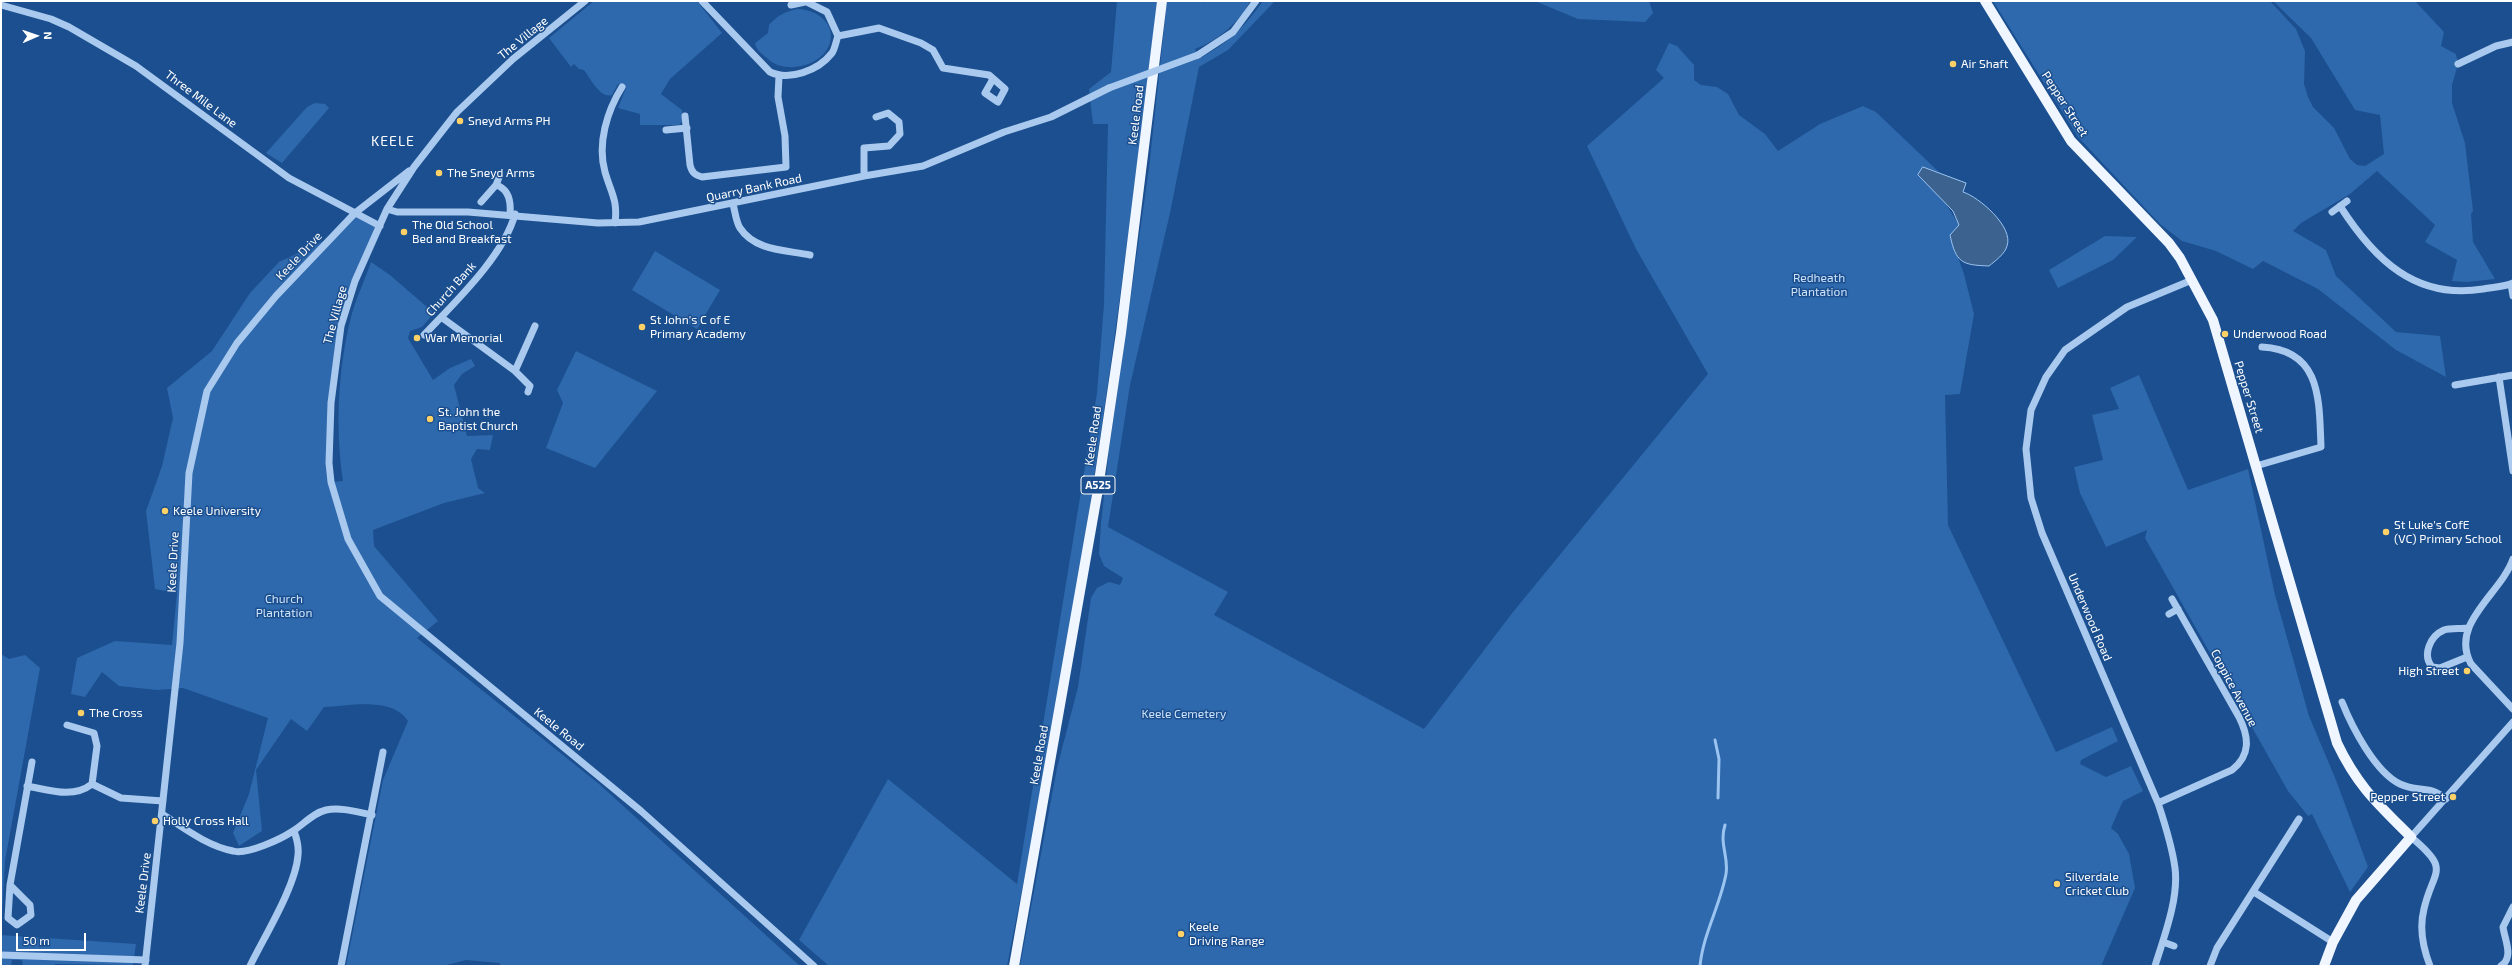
<!DOCTYPE html>
<html>
<head>
<meta charset="utf-8">
<style>
  body { margin:0 }
  #map { position:relative; width:2514px; height:967px; overflow:hidden; background:#1b4f8f; font-family:"Exo 2",sans-serif }
  canvas { display:block }
  .frame { position:absolute; inset:0; border:2px solid #fff; pointer-events:none }
  .north { position:absolute; left:16px; top:16px; width:40px; height:40px; -webkit-text-stroke:3px #1b4f8f; paint-order:stroke; rotate:88deg; font-size:11px; font-weight:700; line-height:16px; text-align:center; color:#fff }
  .north::after { content:''; display:block; margin:auto; width:14px; height:18px; background:#fff; clip-path:polygon(50% 0,100% 100%,50% 72%,0 100%) }
  .scale { position:absolute; left:16px; top:933px; width:70px; height:18px; box-sizing:border-box; border:2px solid #fff; border-top:0; padding-left:5px; font-size:12px; line-height:14px; white-space:nowrap; color:#fff; -webkit-text-stroke:3px #1b4f8f; paint-order:stroke }
</style>
</head>
<body>
<div id="map">
<canvas width="2514" height="967"></canvas>
<div class="frame"></div>
<div class="north">N</div>
<div class="scale">50 m</div>
</div>
<script>
const c = document.querySelector('canvas').getContext('2d');
c.lineJoin = 'round';
function paint(path, color) { c.fillStyle = color; c.fill(path, 'evenodd'); }
function stroke(path, color, width, dash) { c.strokeStyle = color; c.lineWidth = width; c.lineCap = dash ? 'butt' : 'round'; c.setLineDash(dash || []); c.stroke(path); }
function label(font, color, halo, rows, align = 'center') {
  c.font = font + ' "Exo 2",sans-serif'; c.lineWidth = 3; c.setLineDash([]); c.textBaseline = 'middle'; c.strokeStyle = halo; c.fillStyle = color; for (const [text, x, y, turn = 0] of rows) {
    c.save(); c.translate(x, y); c.rotate((+turn || 0) * Math.PI / 180); c.textAlign = isNaN(turn) ? turn : align; if (halo) c.strokeText(text, 0, 0); c.fillText(text, 0, 0); c.restore();
  }
}
const green = new Path2D(`
  M594 1H697L722 33 670 79 661 94 682 110V122L679 125H640V114L618 108 626 88 618 84 612 95C600 99 591 79 584 70L579 69 574 64 571 67 549 38Z
  M1117 1H1157C1131 225 1101 449 1063 672 1047 770 1026 868 1007 966H829L799 940 888 779 1017 884 1097 393 1104 304 1108 124H1093L1089 89 1111 72Z
  M1167 1H1204V3L1206 1H1250C1240 22 1217 41 1195 49L1199 59C1230 41 1242 30 1263 1H1275L1228 50 1199 67 1170 213 1130 385 1108 527 1228 592 1214 615 1424 729 1513 612 1708 374 1636 249 1587 146 1664 78 1656 70 1669 43 1677 46 1694 65V80L1701 85 1717 87 1728 94 1739 115 1765 134 1778 151 1820 124 1863 106 1876 112 1939 172 1923 167 1959 225 1950 235 1964 274 1974 314 1960 394 1945 395 1948 525 2056 752 2112 727 2118 741 2081 760 2080 764 2106 777 2131 766 2143 791 2123 801 2111 828 2118 834 2129 854 2135 888 2101 966H1020L1057 768 1078 687 1091 598 1097 588 1109 582 1120 585 1123 578 1104 566 1099 554 1101 523 1109 450 1149 168Z
  M1535 1H1649L1653 13 1645 22 1578 19Z
  M1993 1H2270L2296 29 2305 51 2304 84 2308 97 2313 107 2334 128 2350 159 2357 165 2365 166 2384 154 2380 115 2355 110 2311 38 2273 1H2415L2444 32 2441 46 2456 54 2458 64 2452 85V103L2465 143 2473 211 2471 214 2473 242 2495 279 2467 282 2452 281 2457 260 2425 242 2435 225 2377 171 2350 194 2301 223 2293 231 2326 250 2336 276 2396 332 2440 336 2446 377 2396 350 2318 289 2263 261 2253 269 2216 251 2182 241 2160 224 2078 137Z
  M797 9C820 9 841 29 826 51 814 68 782 73 768 59 762 54 756 50 755 43L768 33 769 25C777 16 784 12 797 9Z
  M315 103 325 104 329 108 282 163 266 153 307 107Z
  M355 213 380 226 341 326 334 367 331 482 343 481C335 427 338 369 351 317 356 298 365 280 371 262L390 275 434 313 422 327 410 331 408 338 433 380 450 368 471 359 475 366 462 374 454 385 467 436 493 435 490 450 477 449 471 459 478 488 485 493 444 503 373 530 374 546 438 621 417 638 599 784 800 966H502L499 963 466 960 443 966H346L383 780 408 721C392 696 349 706 324 707L307 731 291 719 256 770 262 831 239 846 233 833 249 794 268 718 183 688 157 690 119 686 102 672 85 697 71 694 77 658 115 641 172 645 177 593 155 589 146 511 162 466 173 418 167 388 212 351 250 293 279 262 330 238Z
  M2105 236 2137 237 2113 260 2058 288 2049 270Z
  M655 251 720 290 697 329 632 290Z
  M576 351 657 391 595 468 546 448 563 403 557 390Z
  M2139 375 2188 490 2248 469 2275 595 2309 716 2336 780 2368 867 2350 892 2312 814 2308 816 2288 791 2145 538 2147 530 2106 547 2080 493 2074 467 2103 460 2092 415 2119 409 2110 388Z
  M1 654 9 659 25 655 40 668 5 861 1 935 136 944 133 965 55 964 54 966H23L22 960H12L11 966H1Z`);
const water = new Path2D(`
  M1923 167 1966 183 1963 192C1979 197 2014 227 2007 246 2005 254 1995 261 1989 266 1962 265 1956 263 1950 235L1959 225 1953 211 1918 175Z`);
const stream = new Path2D(`
  M1715 740 1719 759 1718 798
  M1700 966C1703 934 1720 906 1726 874 1729 857 1719 844 1725 825`);
const minor = new Path2D(`
  M585 1 513 59 457 112 414 167 387 209 355 281 341 326 331 403 329 463 331 482 348 539 380 596 641 811 814 966
  M702 1 770 72C789 81 818 71 832 53 835 49 836 41 838 36L827 12 805 1
  M1 5 51 19 69 27 136 66 289 178 380 226
  M791 5 805 2
  M838 36 879 28 921 43 933 50 943 68 989 75 1005 89 998 102 985 93 993 79
  M1198 55 1233 32 1256 1
  M2458 64 2496 46 2513 42
  M685 116 690 165C692 173 695 175 702 177L786 167 785 136 778 97 779 76
  M666 130 687 128
  M864 176V148L889 146 900 134 899 122 888 113 876 117
  M496 185 500 175
  M481 202 496 185C509 189 511 202 510 214
  M733 204C735 211 736 222 740 228 755 251 786 250 810 255
  M2340 206C2374 259 2415 300 2483 289 2493 287 2504 287 2513 283
  M387 209 397 212H468L598 223 639 222 864 176 923 166 1004 132 1051 117 1109 88
  M2332 212 2347 201
  M615 223C618 200 611 193 605 172 597 144 607 111 622 87
  M2511 284 2513 296
  M441 317 515 371 535 326
  M424 335C454 303 504 256 515 214
  M515 371 530 386 528 392
  M2499 377 2513 471
  M2455 385 2513 375
  M2256 466 2321 447C2319 401 2322 350 2262 347
  M2513 559C2501 594 2449 623 2471 664L2513 709
  M2169 614 2178 609
  M2467 628C2461 629 2450 628 2444 630 2430 636 2422 655 2432 667L2440 668 2467 657
  M2342 702C2352 727 2375 772 2400 784 2418 793 2429 784 2446 799
  M67 725 94 733 97 746 92 784 121 798 163 801
  M27 786C49 790 73 799 92 784
  M2158 803 2232 770C2251 755 2249 737 2239 717L2172 599
  M162 814C184 828 207 846 233 851 247 855 281 839 293 831 304 824 313 813 326 810 341 807 357 812 372 815
  M10 885 8 918 17 925 31 915 30 905 10 885 32 762
  M2254 892 2333 942
  M2163 942 2174 946
  M1 955 146 960
  M145 966 180 643 189 473 207 391 237 343 276 296 355 213 409 171
  M250 966C264 937 296 886 298 855 299 846 297 839 294 831
  M341 966 383 752
  M2155 966C2164 937 2179 898 2175 868 2172 846 2165 824 2158 803L2042 533 2031 498 2026 449 2031 410 2046 377 2065 350 2127 307 2192 280
  M2210 966 2217 948 2299 819
  M2430 966C2423 948 2419 928 2424 909 2433 869 2452 871 2411 837L2513 722
  M2501 966C2514 957 2505 941 2503 927L2513 907`);
const major = new Path2D(`
  M1985 1 2071 141 2169 243 2180 258 2213 320 2337 743C2358 787 2378 804 2411 837L2356 900 2333 942 2324 966
  M1014 966 1097 495 1121 333 1162 1`);
const minorBridge = new Path2D(`
  M1109 88 1198 55`);
const markers = [
  [1953,64,4,"#ffd166"],
  [460,121,4,"#ffd166"],
  [439,173,4,"#ffd166"],
  [404,232,4,"#ffd166"],
  [642,327,4,"#ffd166"],
  [2225,334,4,"#ffd166"],
  [417,338,4,"#ffd166"],
  [430,419,4,"#ffd166"],
  [165,511,4,"#ffd166"],
  [2386,532,4,"#ffd166"],
  [2467,671,4,"#ffd166"],
  [81,713,4,"#ffd166"],
  [2453,797,4,"#ffd166"],
  [155,821,4,"#ffd166"],
  [2057,884,4,"#ffd166"],
  [1181,934,4,"#ffd166"]
];
const shields = [
  [1098,485,34]
];
const shieldNames = [
  ["A525",1098,485]
];
const streetNames = [
  ["The Village",523,38,-39],
  ["Three Mile Lane",201,99,37],
  ["Pepper Street",2065,104,57],
  ["Keele Road",1136,115,-83],
  ["Quarry Bank Road",754,188,-12],
  ["Keele Drive",299,256,-47],
  ["Church Bank",451,289,-48],
  ["The Village",335,315,-75],
  ["Pepper Street",2249,397,73],
  ["Keele Road",1093,436,-82],
  ["Keele Drive",173,562,-87],
  ["Underwood Road",2090,617,67],
  ["Coppice Avenue",2234,688,62],
  ["Keele Road",559,729,39],
  ["Keele Road",1039,755,-80],
  ["Keele Drive",143,883,-83]
];
const poiNames = [
  ["Air Shaft",1961,64],
  ["Sneyd Arms PH",468,121],
  ["The Sneyd Arms",447,173],
  ["The Old School",412,225],
  ["Bed and Breakfast",412,239],
  ["St John's C of E",650,320],
  ["Primary Academy",650,334],
  ["Underwood Road",2233,334],
  ["War Memorial",425,338],
  ["St. John the",438,412],
  ["Baptist Church",438,426],
  ["Keele University",173,511],
  ["St Luke's CofE",2394,525],
  ["(VC) Primary School",2394,539],
  ["High Street",2459,671,"right"],
  ["The Cross",89,713],
  ["Pepper Street",2445,797,"right"],
  ["Holly Cross Hall",163,821],
  ["Silverdale",2065,877],
  ["Cricket Club",2065,891],
  ["Keele",1189,927],
  ["Driving Range",1189,941]
];
const parkNames = [
  ["Redheath",1819,278],
  ["Plantation",1819,292],
  ["Church",284,599],
  ["Plantation",284,613],
  ["Keele Cemetery",1184,714]
];
const quarterNames = [
  ["KEELE",393,141]
];
paint(green, '#2e69ad');
paint(water, '#3c6290');
stroke(water, '#9cc4f0', 1);
stroke(stream, '#9cc4f0', 3);
stroke(minor, '#a9c9ee', 7);
stroke(major, '#f0f6ff', 10);
stroke(minorBridge, '#a9c9ee', 7);
for (const [x, y, r, color] of markers) { const dot = new Path2D(); dot.arc(x, y, r, 0, 2 * Math.PI); c.fillStyle = color; c.fill(dot); stroke(dot, '#1b4f8f', 1.5); }
for (const [x, y, w] of shields) { const box = new Path2D(); box.roundRect(x - w / 2, y - 9, w, 18, 3); c.fillStyle = '#1b4f8f'; c.fill(box); stroke(box, '#fff', 1); }
label('bold 11px', '#fff', null, shieldNames);
label('12px', '#fff', '#1b4f8f', streetNames);
label('12px', '#fff', '#1b4f8f', poiNames, 'left');
label('12px', '#cfe3fa', '#1b4f8f', parkNames);
c.letterSpacing = '1px';
label('14px', '#fff', '#1b4f8f', quarterNames);
c.letterSpacing = '0px';
</script>
</body>
</html>
